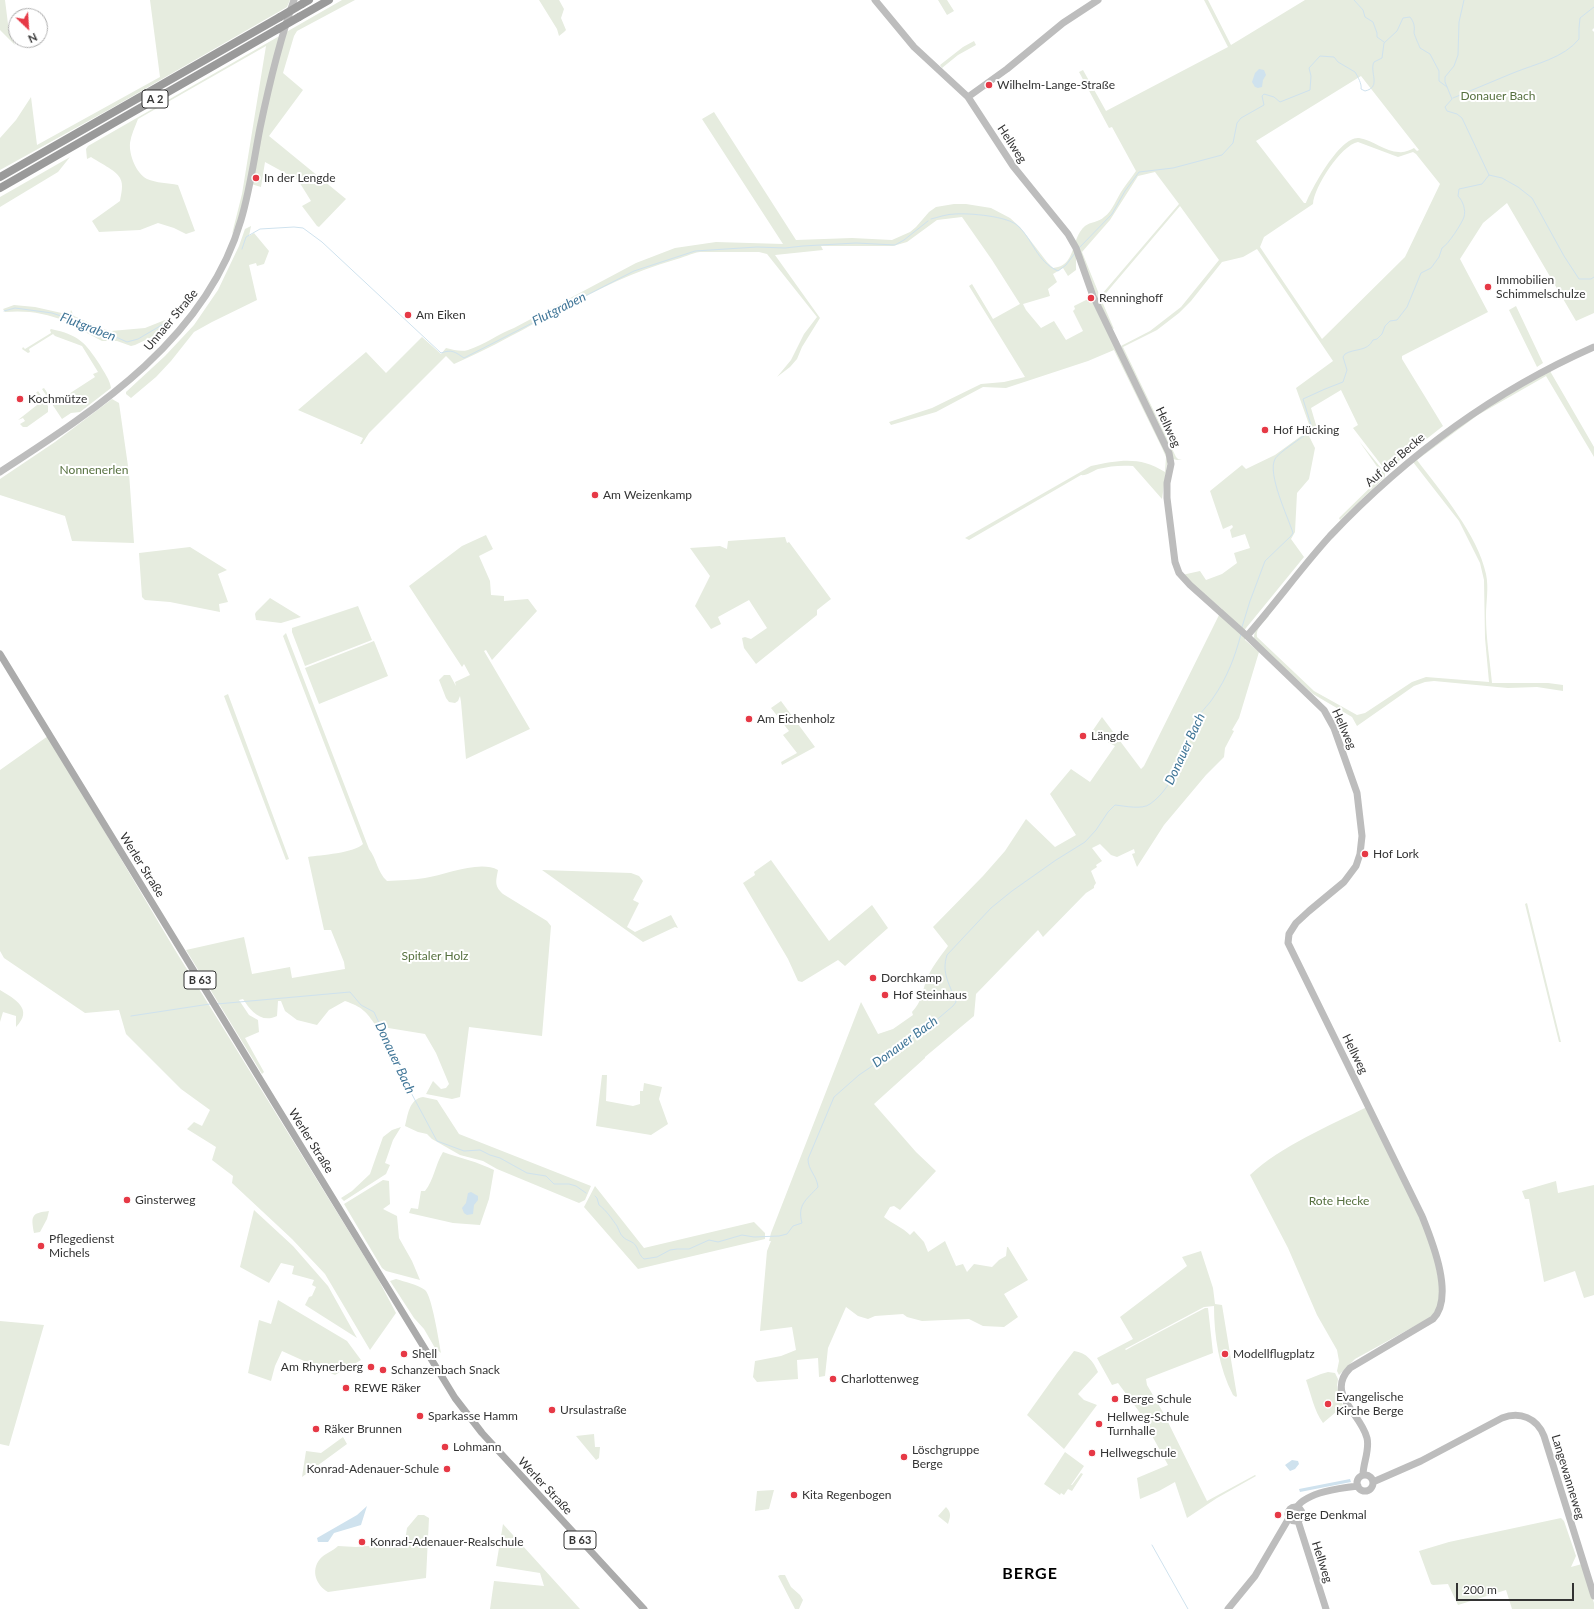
<!DOCTYPE html>
<html>
<head>
<meta charset="utf-8">
<style>
  body { margin:0 }
  #map { position:relative; width:1594px; height:1609px; overflow:hidden; background:#fff; font-family:Lato,sans-serif }
  canvas { display:block }
  .north { position:absolute; left:8px; top:8px; width:40px; height:40px; box-sizing:border-box; background:#fff; border:1px solid #adadad; border-radius:50%; rotate:155deg; font-size:11px; font-weight:700; line-height:16px; text-align:center; color:#333 }
  .north::after { content:''; display:block; margin:auto; width:14px; height:18px; background:#e63946; clip-path:polygon(50% 0,100% 100%,50% 72%,0 100%) }
  .scale { position:absolute; left:1456px; top:1583px; width:118px; height:18px; box-sizing:border-box; border:2px solid #333; border-top:0; padding-left:5px; font-size:12px; line-height:14px; white-space:nowrap; color:#333; -webkit-text-stroke:3px #fff; paint-order:stroke }
</style>
</head>
<body>
<div id="map">
<canvas width="1594" height="1609"></canvas>
<div class="north">N</div>
<div class="scale">200 m</div>
</div>
<script>
const c = document.querySelector('canvas').getContext('2d');
c.lineJoin = 'round';
function paint(path, color) { c.fillStyle = color; c.fill(path, 'evenodd'); }
function stroke(path, color, width, dash) { c.strokeStyle = color; c.lineWidth = width; c.lineCap = dash ? 'butt' : 'round'; c.setLineDash(dash || []); c.stroke(path); }
function label(font, color, halo, rows, align = 'center') {
  c.font = font + ' Lato,sans-serif'; c.lineWidth = 4; c.setLineDash([]); c.textBaseline = 'middle'; c.strokeStyle = halo; c.fillStyle = color; for (const [text, x, y, turn = 0] of rows) {
    c.save(); c.translate(x, y); c.rotate((+turn || 0) * Math.PI / 180); c.textAlign = isNaN(turn) ? turn : align; if (halo) c.strokeText(text, 0, 0); c.fillText(text, 0, 0); c.restore();
  }
}
const green = new Path2D(`
  M0 0H5L9 32 15 45 0 30Z
  M150 0H290L287 7 110 109 0 170V138L16 120 31 97 37 145 160 77Z
  M342 0H355L297 31 294 36 283 73 303 90 269 136 346 199 319 227 317 226 302 206 311 201 298 180 265 162 261 187 248 183 239 220 232 234 242 194 266 46 138 119C135 127 131 135 130 143 129 155 136 173 147 179 156 183 168 183 178 185L195 231 186 234 174 228 158 223 140 230 99 232 92 221 120 201C121 194 124 185 120 178 116 170 98 162 91 157L87 159 86 149 88 146Z
  M539 0H559L564 9 561 18 566 30 564 32 559 36 557 29Z
  M938 0H947L954 11 947 15Z
  M1204 0H1208L1231 45 1305 0H1594V28L1592 30 1594 32V313L1576 321 1507 203 1483 223 1460 259 1488 312 1402 356V359L1443 426 1386 471 1353 428 1358 425 1341 390 1311 408 1316 425 1313 432 1309 436 1315 448 1309 479 1297 493 1295 532 1291 539 1304 557 1242 633 1245 637V640L1259 652 1239 718 1232 730 1234 731 1225 748 1224 757 1206 775 1164 825 1137 867 1132 854 1135 853 1134 849 1117 857 1111 855 1100 844 1092 848 1102 861 1096 865 1097 867 1091 871 1096 883 1094 886V888L1086 893 1043 937 1038 930 976 994 974 1016 925 1057V1058L874 1104 916 1152 936 1171 900 1210 894 1206 890 1207 884 1217C893 1224 902 1227 910 1235L914 1231 924 1242 928 1252 945 1241 956 1266 963 1264 967 1272 974 1264 992 1267 999 1260 1006 1256 1007 1247H1008L1028 1280 1004 1294 1018 1317 1004 1327 983 1326 969 1319 922 1321 907 1317 903 1314 875 1316 868 1319 858 1316 846 1307 828 1348 825 1376 819 1377 818 1358 797 1360 798 1379 757 1382 753 1377 755 1361 781 1356 796 1350 792 1327 760 1331 767 1251 771 1241H769L771 1233 861 1002 878 1034 893 1029 913 1015 912 1012C922 1001 922 993 926 981 931 968 940 957 948 946L933 927 983 876 1005 851 1026 819 1055 847 1076 835 1050 794 1071 769 1090 782 1115 746 1091 733 1102 717 1141 769 1144 766 1222 609 1182 575 1200 571 1206 580 1222 574 1237 563 1234 553 1250 548 1245 534 1232 538 1230 530 1233 527 1232 525 1223 529 1210 491 1242 465 1246 469 1275 455 1308 431 1310 427 1296 388 1333 361 1257 249 1243 257 1222 262 1191 301 1179 313 1157 330 1123 347 1176 457 1178 459H1182L1177 460 1173 459 1121 346 1150 331 1181 307 1219 260 1180 206 1101 299 1114 329 1112 328 1098 299 1080 254 1076 259V270L1068 276 1063 268 1053 274 1057 282 1048 289 1050 296 1023 304 1026 310 1041 328 1054 321 1066 340 1083 331 1073 311 1075 309 1074 306 1090 298 1132 380 1168 457 1162 499 1133 466C1121 465 1110 466 1098 469 1093 471 1086 476 1081 475L969 540 965 538 1091 466C1119 460 1140 456 1165 472L1166 457 1162 448 1114 350 1088 361 1006 388 983 387 936 412 891 425 889 422 932 408 981 384 1004 382 1025 377 969 286 972 284 993 319 1020 304 992 260 962 217 937 220 907 242 893 246H821L823 250 775 255 820 318 802 347 797 359 790 367 777 377 791 360 804 334 817 317 767 254 759 252H700C691 253 683 258 674 260 596 282 528 332 454 364L446 356 369 433 362 444H360L363 438 298 410 366 352 386 373 422 337 441 354 446 348C454 350 461 352 468 350 484 345 498 334 514 328L636 263 675 248 716 242 783 244 702 119 714 112 796 240 852 238 892 240 910 232 916 227 929 212 936 207 954 204H966L991 208 1010 218 1020 227 1047 262 1053 268C1077 266 1070 239 1085 226 1090 222 1099 222 1104 217 1113 211 1117 197 1123 189 1127 183 1132 177 1136 171L1112 127 1109 128 1079 72 1083 70 1106 111 1228 47ZM1361 76 1419 150 1417 151 1414 148C1410 150 1404 153 1399 152 1385 152 1373 140 1359 138 1340 136 1312 188 1306 203H1304L1256 141ZM1358 142 1398 157 1413 152 1416 154 1440 184 1405 257 1322 339 1260 247 1264 237 1313 204C1314 187 1341 145 1358 142ZM1155 172 1179 204 1102 294H1099L1082 252 1110 220 1138 176Z
  M974 41 976 45 958 55 942 68 940 65 963 47Z
  M70 157 58 172 0 207V197Z
  M251 226 249 236 254 233 269 251 264 264 257 266 256 263 249 265 257 300 212 322 194 332 171 361 156 377 131 398 126 394V392L165 356 194 325 218 290 239 246 245 229Z
  M14 305 35 307 66 314 65 321C46 313 26 310 5 312L3 309Z
  M1516 306 1543 363 1537 367 1509 310Z
  M71 310 74 316 103 329 111 331 145 328 165 320 167 323 166 327 156 335 135 345 131 346 117 341H102L68 323Z
  M51 329C79 335 85 342 100 365 104 372 110 380 111 388L80 412 71 413 62 419 42 389 44 388 52 400 56 398 58 401 95 377 93 374 98 372 82 346 55 336 53 334 29 349 30 352 28 353 22 349 23 347 25 349 51 333 50 330Z
  M1550 371 1594 447V457L1546 376 1478 415 1417 460C1441 492 1478 535 1486 574 1489 588 1486 602 1486 616 1486 639 1490 661 1492 683H1548L1563 685V691L1537 687 1508 688 1434 681 1425 682 1414 686 1357 726 1352 717 1313 694 1255 641C1251 631 1262 622 1267 615L1269 616C1264 622 1255 629 1257 637L1314 691 1357 715 1365 713 1412 682 1426 677 1489 682 1485 638 1484 580 1480 563 1459 521 1413 462 1477 413Z
  M38 391 48 406V412L27 427H23L20 424 25 421 23 418 18 420 37 405 38 399 36 393Z
  M112 399 119 403 129 473 134 543 72 541 65 516 0 495V479L55 442Z
  M1359 441 1385 473V477L1340 520 1339 518 1383 475Z
  M486 535 493 549 479 556 490 581 491 595 504 596V601L528 599 537 611 492 660 486 650 484 651 530 729 466 759 461 702 460 696 458 701 455 703 449 702 446 698 439 680 444 675H450L456 686 455 682 470 675 464 664 462 667 409 586 462 546Z
  M785 537 787 543 789 542 831 599 817 610V615L756 664 744 648 742 638 745 637 751 639 767 628 749 600 718 617 721 624 711 629 695 606 710 576 690 548 720 546 727 549 728 541Z
  M190 547 227 570 218 574 228 602 219 604 220 612 170 602 145 600 142 597 139 553Z
  M270 598 301 617 281 623 256 620 255 614 256 612Z
  M358 606 372 640 305 666 292 632V628Z
  M286 633 369 849C377 859 377 872 387 881 400 880 413 880 425 878 446 875 479 860 498 870 496 881 494 886 503 894L547 921 551 926 542 1036 469 1027 460 1097 452 1099 426 1094 433 1081 441 1089 446 1088 449 1084 436 1053 425 1034 376 1026C366 1011 362 1007 345 1001L329 1010 317 1025 297 1020 285 1011 281 1001H278L277 1016C261 1024 250 1010 243 999L239 1000 249 1015 258 1020 259 1032 245 1038 264 1072 262 1074 186 950 244 937 252 974 290 967 292 978 345 969 344 962 331 930H324L308 857C320 855 355 853 363 844L283 636Z
  M374 641 388 676 319 704 305 668Z
  M228 694 289 859 286 860 224 696Z
  M781 701 815 747 782 765 781 762 797 753 783 735 789 731 771 708Z
  M48 736 175 950 377 1277 396 1313 370 1350 325 1274 292 1239 232 1183 233 1176 212 1160 216 1147 187 1129 194 1122 202 1126 210 1110 181 1089 126 1034 119 1010 85 1013 4 958 0 951V770Z
  M771 860 829 941 872 905 888 928 845 966 838 960 802 982 798 981 788 959 743 883 755 875 754 872Z
  M542 870 631 873 639 876 643 881 633 900 639 903 627 927 635 932 671 915 678 928 675 927 643 942Z
  M1527 903 1561 1042H1559L1525 904Z
  M0 990C15 999 34 1009 16 1027V1016L3 1012 0 1022Z
  M602 1075H607L606 1101 633 1106 640 1104V1091H643L644 1083 662 1087 659 1099 668 1124 651 1135 596 1126Z
  M423 1097 437 1100 459 1134 591 1186 585 1200 579 1203 497 1169 483 1161 460 1155 432 1139 427 1134 418 1132 405 1126C408 1115 409 1099 423 1097Z
  M1367 1107 1413 1200 1433 1252 1439 1282 1440 1304 1431 1317 1355 1359 1339 1375 1337 1371 1339 1361 1337 1350 1317 1315 1288 1248 1250 1175C1281 1146 1329 1126 1367 1107Z
  M401 1127 393 1140 385 1163 390 1165 386 1174 344 1201 341 1198 352 1191 370 1174 383 1137 392 1130Z
  M443 1152C460 1158 478 1162 494 1170L489 1199 480 1225 453 1223 409 1213 411 1208 418 1209 421 1191H425C434 1180 435 1165 443 1152Z
  M383 1180 389 1181 390 1204 383 1209 397 1216 399 1238 412 1261 420 1280 386 1271 382 1268 344 1204Z
  M1556 1181 1558 1193 1594 1185V1295L1584 1298 1575 1271 1544 1282 1529 1199H1525L1522 1191Z
  M595 1186 644 1248 754 1222 765 1233V1239L638 1269 584 1207Z
  M254 1210 293 1246 328 1286 357 1338 305 1305 309 1297 312 1296 316 1287 312 1285 314 1280 292 1274 294 1266 281 1263 269 1283 240 1267Z
  M49 1211 47 1219 40 1232 34 1233C31 1216 31 1213 49 1211Z
  M1201 1251 1213 1288 1215 1304 1222 1305 1237 1396 1236 1397 1233 1395C1219 1368 1214 1336 1214 1306L1204 1307 1125 1349 1126 1350 1133 1346 1205 1308H1208L1213 1353 1146 1379 1147 1385 1164 1414 1207 1501 1255 1475 1256 1476 1217 1498 1187 1518 1175 1482 1159 1491 1140 1499 1137 1478 1168 1465 1138 1410 1118 1383 1112 1385 1097 1358 1133 1339 1120 1317 1187 1266 1182 1257Z
  M396 1279C405 1282 417 1284 425 1290 432 1296 439 1342 441 1353L435 1348 424 1329 414 1318 390 1281Z
  M278 1300 347 1341 361 1360 335 1375 282 1351 275 1366 271 1381 248 1373 259 1320 271 1324Z
  M0 1321 44 1325 9 1446 0 1444Z
  M1074 1351C1087 1353 1093 1361 1098 1372L1078 1394 1084 1400 1097 1405 1064 1449 1027 1415 1057 1373Z
  M1328 1372 1335 1373 1338 1379 1337 1386 1343 1406 1323 1423C1314 1411 1311 1394 1306 1380L1321 1374Z
  M594 1434 595 1447H600L599 1458 596 1460 576 1436Z
  M343 1437 347 1444 302 1477 306 1451 321 1453Z
  M1065 1452 1084 1466 1071 1485H1072L1081 1473 1083 1474 1072 1491 1068 1489 1064 1495 1061 1493 1060 1495 1044 1484Z
  M774 1490 769 1509 755 1511 757 1491Z
  M946 1507C952 1513 950 1517 948 1524L938 1516Z
  M418 1515H424L429 1518 426 1578 328 1592C317 1586 310 1571 320 1559 324 1554 333 1551 338 1546L356 1547 401 1543 405 1541 407 1528Z
  M1561 1518 1564 1521 1576 1556 1571 1567 1582 1564 1594 1603V1609H1512L1506 1590 1458 1605 1448 1584 1433 1585 1431 1584 1419 1551 1449 1542Z
  M503 1524 580 1609H490L494 1581 544 1586 540 1573 496 1566Z
  M780 1575H785L791 1587 800 1595 803 1600 799 1609H795L778 1576Z`);
const water = new Path2D(`
  M1259 69 1264 70 1266 75 1263 80 1262 87 1258 88 1255 87 1252 82 1255 73Z
  M471 1192 478 1196V1200L474 1205 473 1214 467 1215 464 1213 462 1208 466 1203 468 1193Z
  M1292 1460 1298 1461 1299 1464 1295 1469 1290 1471 1285 1465Z
  M1350 1479 1351 1482 1300 1492 1299 1489Z
  M367 1506 361 1525 334 1533 328 1542H318L317 1538 357 1515Z`);
const stream = new Path2D(`
  M1354 0 1363 10 1365 17 1373 22 1377 33V37L1384 42
  M1464 0 1459 22 1458 55 1454 66 1445 77V82L1452 99 1445 107 1447 111 1457 114 1462 118 1489 175
  M1453 98C1473 90 1493 81 1513 73 1535 64 1564 58 1579 39V28L1580 18 1594 7
  M931 219C939 217 947 214 955 214 969 213 1008 216 1018 226 1034 241 1036 261 1058 271L1066 265 1075 253
  M1079 248 1112 214 1125 191 1139 172 1173 168 1222 155 1233 143 1237 123 1241 118 1264 105 1262 96 1264 94 1274 97 1280 102 1310 90 1311 76 1309 68 1320 56 1334 57 1338 62 1355 72C1358 77 1362 84 1361 89L1365 91C1382 87 1369 72 1374 62L1382 58 1384 43 1397 31 1403 18 1410 17C1414 22 1415 27 1414 32 1414 35 1419 45 1420 48L1430 54 1439 71V81L1447 87
  M242 249 246 237 260 229 294 227 303 228 322 242 441 353C452 349 455 352 464 358L634 271 695 251 757 247 785 248 803 246 856 243 895 245 904 240 928 221
  M4 311 15 308 52 313 73 320 106 336 116 337 127 342 138 339 167 322
  M1242 627 1250 601 1265 561 1291 536 1293 533C1288 517 1267 474 1275 459 1278 453 1303 437 1309 432L1312 428 1303 399 1325 389 1343 382 1347 370 1343 357 1345 354C1355 348 1367 352 1373 340L1377 339 1382 334 1385 326 1390 321 1397 320 1407 307 1421 273 1431 268 1439 257 1442 248C1448 245 1462 223 1464 217 1466 210 1463 201 1458 196L1459 189 1482 184 1489 175 1502 178 1518 187 1532 198 1564 256 1579 279H1591L1594 277
  M217 1004 350 992 361 1005 374 1012 408 1087 437 1141 464 1151 480 1150 490 1155 500 1158 527 1173 546 1176 554 1184H569L576 1186 586 1193
  M131 1016 210 1004
  M595 1196 597 1198 599 1205C606 1210 612 1219 617 1226 619 1230 620 1234 623 1237 627 1241 633 1241 636 1246 639 1251 639 1255 644 1259L657 1257 670 1250 677 1249H689L709 1240 718 1242 742 1235 754 1237 779 1236 787 1234 793 1226 802 1223C797 1205 806 1200 818 1187 817 1176 808 1170 808 1159L834 1097 859 1075 921 1033 953 1006 956 1002C950 984 941 974 947 955L991 908 1012 891 1056 860 1085 842 1096 830 1108 812 1115 805C1125 806 1142 810 1150 804 1177 785 1181 750 1195 722 1199 713 1208 706 1213 698 1227 678 1235 657 1241 634
  M1152 1545 1188 1609`);
const secondary = new Path2D(`
  M875 0 914 47 968 97 1013 166 1068 234 1076 248 1093 296 1169 453 1171 464 1167 483V498L1175 562 1179 573 1190 585 1247 636 1324 710 1334 728 1357 793 1362 836 1360 854 1356 866 1344 882 1309 911 1296 923 1289 934 1288 943 1422 1216C1432 1241 1455 1297 1433 1319L1350 1368C1325 1394 1361 1413 1367 1438 1370 1450 1363 1463 1363 1475
  M968 97 1007 69 1063 23 1098 0
  M0 472C97 409 207 338 241 220 250 190 254 159 260 128 269 85 279 42 294 0
  M1247 636C1276 603 1301 568 1330 536 1407 455 1492 392 1594 347
  M1357 1483a8 8 0 1 1 16 0a8 8 0 1 1-16 0Z
  M1373 1482 1421 1461 1502 1418C1520 1411 1537 1418 1544 1436L1594 1596
  M1288 1514a7 7 0 1 1 14 0a7 7 0 1 1-14 0Z
  M1297 1507C1307 1492 1341 1488 1358 1486
  M1298 1521 1326 1609
  M1228 1609 1255 1576 1289 1518`);
const primary = new Path2D(`
  M0 654 455 1398 482 1433 644 1609`);
const highway = new Path2D(`
  M302 4 309 0
  M299 17 329 0
  M0 177 280 17
  M0 188 278 29`);
const highwayBridge = new Path2D(`
  M280 17 302 4
  M278 29 299 17`);
const markers = [
  [989,85,4,"#e63946"],
  [256,178,4,"#e63946"],
  [1488,287,4,"#e63946"],
  [1091,298,4,"#e63946"],
  [408,315,4,"#e63946"],
  [20,399,4,"#e63946"],
  [1265,430,4,"#e63946"],
  [595,495,4,"#e63946"],
  [749,719,4,"#e63946"],
  [1083,736,4,"#e63946"],
  [1365,854,4,"#e63946"],
  [873,978,4,"#e63946"],
  [885,995,4,"#e63946"],
  [127,1200,4,"#e63946"],
  [41,1246,4,"#e63946"],
  [404,1354,4,"#e63946"],
  [1225,1354,4,"#e63946"],
  [371,1367,4,"#e63946"],
  [383,1370,4,"#e63946"],
  [833,1379,4,"#e63946"],
  [346,1388,4,"#e63946"],
  [1115,1399,4,"#e63946"],
  [1328,1404,4,"#e63946"],
  [552,1410,4,"#e63946"],
  [420,1416,4,"#e63946"],
  [1099,1424,4,"#e63946"],
  [316,1429,4,"#e63946"],
  [445,1447,4,"#e63946"],
  [1092,1453,4,"#e63946"],
  [904,1457,4,"#e63946"],
  [447,1469,4,"#e63946"],
  [794,1495,4,"#e63946"],
  [1278,1515,4,"#e63946"],
  [362,1542,4,"#e63946"]
];
const shields = [
  [155,99,26],
  [200,980,32],
  [580,1540,32]
];
const shieldNames = [
  ["A 2",155,99],
  ["B 63",200,980],
  ["B 63",580,1540]
];
const poiNames = [
  ["Wilhelm-Lange-Straße",997,85],
  ["In der Lengde",264,178],
  ["Immobilien",1496,280],
  ["Schimmelschulze",1496,294],
  ["Renninghoff",1099,298],
  ["Am Eiken",416,315],
  ["Kochmütze",28,399],
  ["Hof Hücking",1273,430],
  ["Am Weizenkamp",603,495],
  ["Am Eichenholz",757,719],
  ["Längde",1091,736],
  ["Hof Lork",1373,854],
  ["Dorchkamp",881,978],
  ["Hof Steinhaus",893,995],
  ["Ginsterweg",135,1200],
  ["Pflegedienst",49,1239],
  ["Michels",49,1253],
  ["Shell",412,1354],
  ["Modellflugplatz",1233,1354],
  ["Am Rhynerberg",363,1367,"right"],
  ["Schanzenbach Snack",391,1370],
  ["Charlottenweg",841,1379],
  ["REWE Räker",354,1388],
  ["Evangelische",1336,1397],
  ["Kirche Berge",1336,1411],
  ["Berge Schule",1123,1399],
  ["Ursulastraße",560,1410],
  ["Sparkasse Hamm",428,1416],
  ["Hellweg-Schule",1107,1417],
  ["Turnhalle",1107,1431],
  ["Räker Brunnen",324,1429],
  ["Lohmann",453,1447],
  ["Löschgruppe",912,1450],
  ["Berge",912,1464],
  ["Hellwegschule",1100,1453],
  ["Konrad-Adenauer-Schule",439,1469,"right"],
  ["Kita Regenbogen",802,1495],
  ["Berge Denkmal",1286,1515],
  ["Konrad-Adenauer-Realschule",370,1542]
];
const parkNames = [
  ["Donauer Bach",1498,96],
  ["Nonnenerlen",94,470],
  ["Spitaler Holz",435,956],
  ["Rote Hecke",1339,1201]
];
const streetNames = [
  ["Hellweg",1012,144,57],
  ["Unnaer Straße",171,320,-50],
  ["Hellweg",1168,427,65],
  ["Auf der Becke",1395,460,-41],
  ["Hellweg",1344,729,66],
  ["Werler Straße",142,865,58],
  ["Hellweg",1355,1054,64],
  ["Werler Straße",311,1141,58],
  ["Langewanneweg",1568,1477,73],
  ["Werler Straße",545,1486,47],
  ["Hellweg",1322,1562,72]
];
const waterNames = [
  ["Flutgraben",559,309,-27],
  ["Flutgraben",88,327,21],
  ["Donauer Bach",1185,749,-65],
  ["Donauer Bach",905,1042,-36],
  ["Donauer Bach",395,1058,65]
];
const districtNames = [
  ["BERGE",1030,1574]
];
paint(green, '#e6ecdf');
paint(water, '#cfe2ee');
stroke(stream, '#cfe2ee', 1);
stroke(secondary, '#bdbdbd', 7);
stroke(primary, '#ababab', 7);
stroke(highway, '#9a9a9a', 8);
stroke(highwayBridge, '#9a9a9a', 8);
for (const [x, y, r, color] of markers) { const dot = new Path2D(); dot.arc(x, y, r, 0, 2 * Math.PI); c.fillStyle = color; c.fill(dot); stroke(dot, '#fff', 1.5); }
for (const [x, y, w] of shields) { const box = new Path2D(); box.roundRect(x - w / 2, y - 9, w, 18, 3); c.fillStyle = '#fff'; c.fill(box); stroke(box, '#333', 1); }
label('bold 11px', '#333', null, shieldNames);
label('12px', '#333', '#fff', poiNames, 'left');
label('12px', '#56703f', '#fff', parkNames);
label('12px', '#333', '#fff', streetNames);
label('italic 13px', '#3f7597', '#fff', waterNames);
c.letterSpacing = '1px';
label('bold 16px', '#000', '#fff', districtNames);
c.letterSpacing = '0px';
</script>
</body>
</html>
